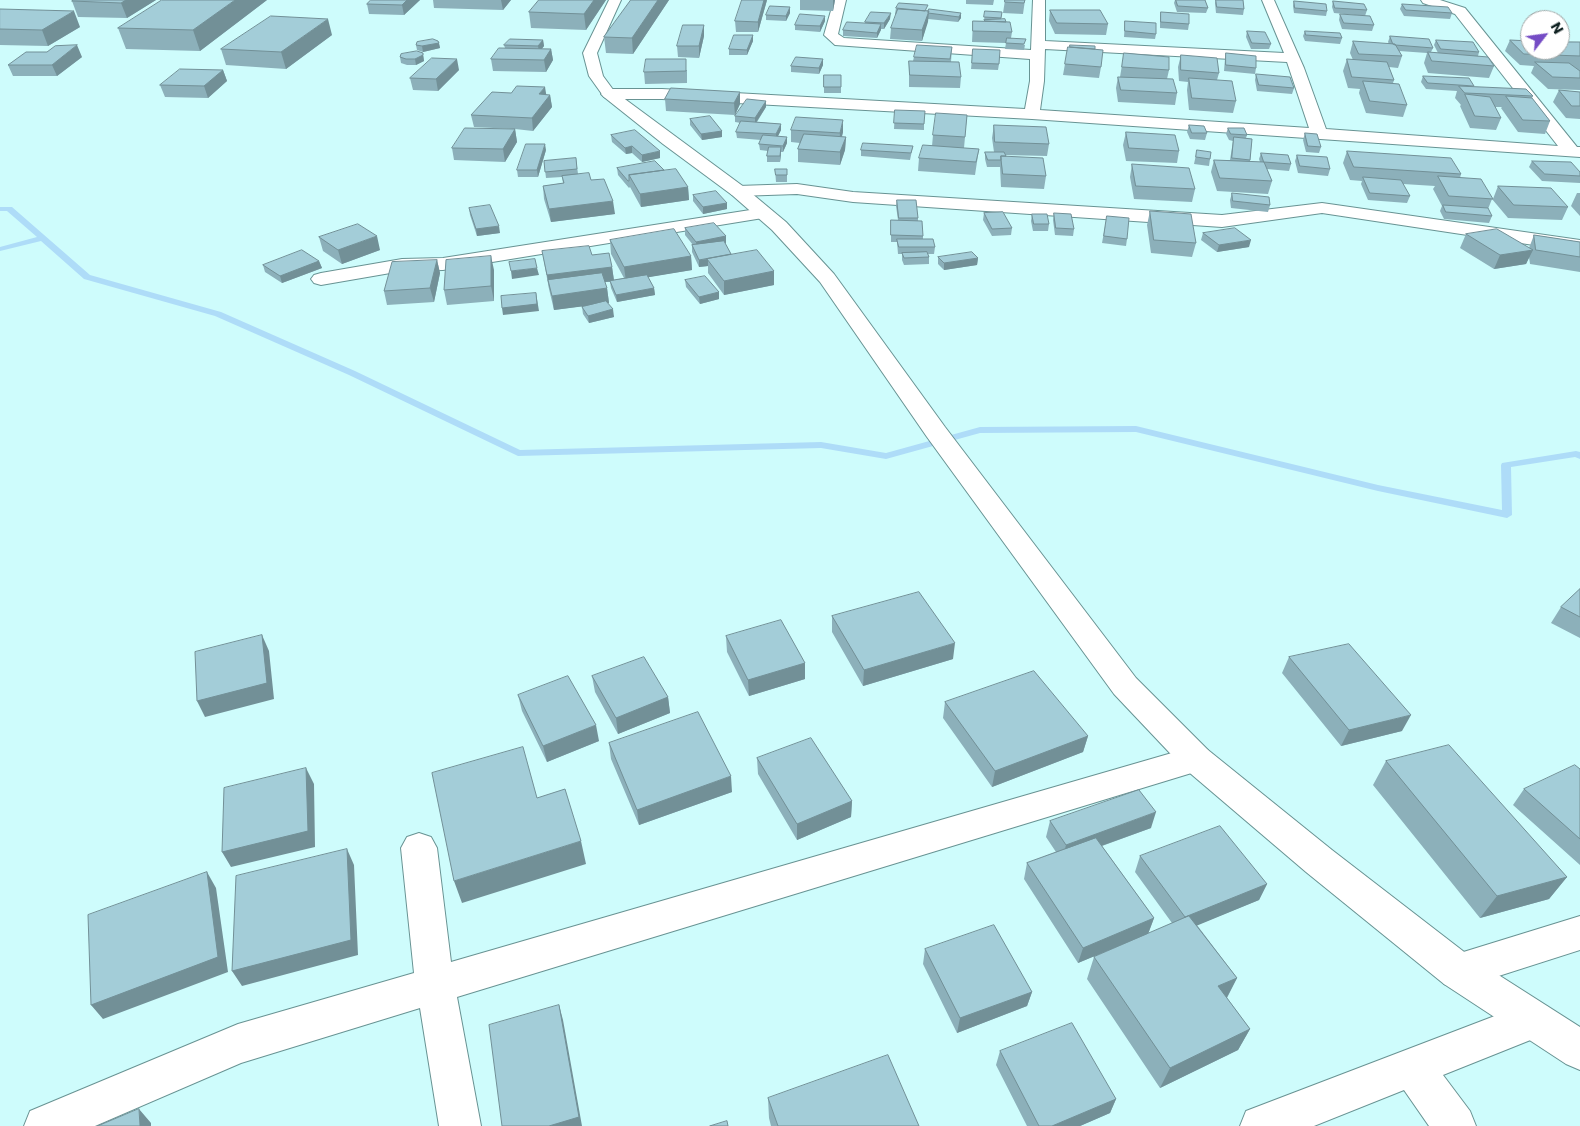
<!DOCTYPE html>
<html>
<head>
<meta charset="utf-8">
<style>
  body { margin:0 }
  #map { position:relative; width:1580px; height:1126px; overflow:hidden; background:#cefcfc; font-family:Poppins,sans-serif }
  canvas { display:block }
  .north { position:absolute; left:1520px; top:10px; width:50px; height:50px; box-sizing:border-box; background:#fff; border:1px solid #9fa6a6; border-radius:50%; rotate:60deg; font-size:14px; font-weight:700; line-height:20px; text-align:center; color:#0f2121 }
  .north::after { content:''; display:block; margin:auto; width:18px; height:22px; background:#754cc5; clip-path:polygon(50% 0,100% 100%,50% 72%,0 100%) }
</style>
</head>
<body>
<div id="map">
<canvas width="1580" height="1126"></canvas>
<div class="north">N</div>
</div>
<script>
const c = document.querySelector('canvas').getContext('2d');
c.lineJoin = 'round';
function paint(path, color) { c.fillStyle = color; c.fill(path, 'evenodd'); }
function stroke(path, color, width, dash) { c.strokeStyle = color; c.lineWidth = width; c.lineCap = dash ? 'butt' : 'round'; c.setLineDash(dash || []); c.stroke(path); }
const stream = new Path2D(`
  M0 207H12L90 275 221 312 355 371 520 450 821 442 886 453 980 427 1136 426 1378 485 1502 510 1501 465 1502 463 1576 451 1580 452V459L1575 457 1511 467 1512 515 1507 518 1378 491 1136 432 980 433 886 459 821 448 518 456 349 375 215 316 84 279 41 241 0 251V247L37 237 7 211H0Z`);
const minor = new Path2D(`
  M834 0H846L838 34 844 38 1031 50 1033 0H1045V41L1284 53 1262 0H1274L1304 68 1326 129 1558 146 1455 14 1423 3 1421 0H1440L1465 8 1577 147H1580V157L1032 119 662 99H609L604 97 601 94 604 91 609 89H662L1025 109 1030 81V59L835 45 824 35ZM1045 49 1287 62 1309 128 1040 110 1044 81Z
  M797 184 853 192 1222 215 1322 203 1580 240V252L1322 213 1222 227 853 202 797 194 738 196 732 195 729 191 732 187 738 186Z
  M763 208 769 209 772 213 769 217 443 270 402 271 321 285 314 283 311 279 314 275 321 273 402 259 443 258Z
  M1196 746 1208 750 1212 759 1208 768 457 997 481 1126H439L420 1008 241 1063 95 1126H24L30 1111 238 1024 414 973 401 848 407 837 419 833 431 837 437 848 451 962Z
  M1580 916V950L1458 989 1444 984 1439 971 1444 958Z
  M1534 1001 1548 1007 1554 1020 1548 1033 1443 1075 1470 1111 1476 1126H1429L1404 1090 1314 1126H1240L1246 1111Z`);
const tertiary = new Path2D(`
  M609 0H621L597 53 603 76 614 91 744 187 786 222 834 274 945 427 1136 678 1208 750 1332 850 1472 958 1580 1027V1070L1566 1064 1444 984 1306 872 1184 768 1114 694 927 437 820 282 772 230 732 195 663 144 604 97 589 76 583 53Z`);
const wall = new Path2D(`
  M74 0H156L127 18 78 17 72 1Z
  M267 0 200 51 126 49 118 28Z
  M371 0H420L404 15 369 14 367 4Z
  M433 0H511L503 10 434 8Z
  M539 0H606L586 30 531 28 529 12Z
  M631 0H669L633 54 606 53 604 37Z
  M767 0 758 32H736L735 21Z
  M800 0H835L833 11 800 10Z
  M966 0H994L993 5 966 4Z
  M1005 0H1025L1023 14 1003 13Z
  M1175 0H1205L1208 8 1206 13 1177 12 1174 3Z
  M1216 0H1243L1244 9 1243 15 1216 13 1215 3Z
  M1294 1 1327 11 1326 16 1294 13 1293 6Z
  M1333 1 1367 10 1365 16 1334 13 1332 7Z
  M1402 4 1452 13 1450 19 1404 16 1400 9Z
  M896 8 961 13V18L958 22 928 19 922 41 890 39 891 28 897 14H895Z
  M0 9 80 27 48 46 0 45Z
  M1050 10 1108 24 1106 35 1055 34 1049 21Z
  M985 11 1002 12 1001 19 1012 32 1011 38 1025 45 1024 50 1005 49 1006 43 972 42 973 21H984Z
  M1161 12 1189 24 1188 30 1160 28V17Z
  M790 13 786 21 766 20V15Z
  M1340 14 1374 25 1372 31 1342 29 1339 20Z
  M890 19 884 29H881L877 38 843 36V30L865 23V22Z
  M825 21 820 32 795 30V25Z
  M1125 21 1156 34 1155 39 1124 37Z
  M704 25V36L699 58 678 57 677 46Z
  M1247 31 1271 44 1269 49H1251L1246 37Z
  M1305 31 1342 38 1340 44 1305 41 1303 36Z
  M332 35 286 69 226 65 221 49Z
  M753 35V41L747 55H729V49Z
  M1390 36 1433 48 1431 52 1438 53 1434 45 1436 40 1479 52 1478 56 1494 66 1489 78 1428 73 1424 63 1427 53 1399 51 1402 56 1398 68 1389 67 1394 80 1393 83 1407 105 1403 117 1366 113 1359 93 1360 89 1348 88 1343 71 1347 59 1353 60 1350 53 1353 41 1389 44 1388 42Z
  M543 40 544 46 542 49H551L553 60 546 72 493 71 491 59 505 48 504 45Z
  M1510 40 1580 42V90L1548 89 1531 73 1534 66 1520 65 1505 51Z
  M438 41 440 48 423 52 417 50 416 45Z
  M952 47 951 62 961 77 960 88 909 87V61H913L914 57Z
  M1068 47 1095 49 1101 67 1099 78 1063 75Z
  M973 49 999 64 998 70 971 69Z
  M47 52 82 57 57 76H13L8 65Z
  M423 53 424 61 416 65H407L401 63 400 57Z
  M1124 53 1169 70 1167 79 1177 93 1175 105 1118 102 1116 88 1118 77H1120Z
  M1226 53 1256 68 1255 74 1224 71 1225 59Z
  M1181 55 1219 73 1217 80 1236 101 1233 113 1189 110 1187 90 1188 82 1179 81 1178 67Z
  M823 59V65L819 74 791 72V66Z
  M223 70 227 81 208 98 165 97 160 85Z
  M459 70 438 91 413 90 410 78Z
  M687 70V83L645 84 644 72Z
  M1256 74 1294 88 1292 94 1257 91 1255 80Z
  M824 75H841V93H824Z
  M1423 76 1474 87 1533 96 1532 98 1550 121 1545 134 1518 132 1501 108 1502 107H1495L1501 118 1496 130 1470 128 1460 106 1461 105 1455 98 1457 91 1426 89 1421 82Z
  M671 88 740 104 735 115 666 111 665 99Z
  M1559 90 1580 92V119L1566 118 1553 102Z
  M546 95H550L552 107 533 131 515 129 517 142 505 162 454 160 452 148 513 129 474 127 471 115Z
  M766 107 757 122 781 124V130L778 136 787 143 783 152H781L780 162H767V156L768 151 760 150 759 144 761 140 737 138 736 132 741 123 735 122V116Z
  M895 110 924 124V130L894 129Z
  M967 115 964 148 979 149 975 175 918 171 919 158 932 146 933 135Z
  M690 119 722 131V137L702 140 690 125Z
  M994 125 1049 144 1047 156 1005 155 1006 156 1046 176 1044 189 1001 187 1000 167H987L985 159V152H994L992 138Z
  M1189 125 1207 133 1205 140 1190 139 1187 132Z
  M1228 128 1247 135 1246 138 1252 139 1250 162H1260L1259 159 1261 153 1291 164 1289 171 1267 169 1272 181 1268 194 1217 191 1211 172 1214 160H1230L1233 141 1229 140 1226 134Z
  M791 130 843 132 842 137H846L845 150 840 165 798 162V149L800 143 791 142Z
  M1126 132 1179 151 1177 163 1126 161 1123 145Z
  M1305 133 1321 147 1319 153 1306 152 1303 140Z
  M611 135 660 158 642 162 632 153 626 154 612 142Z
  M913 146 910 160 861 156V150Z
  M546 150 538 177H518L517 170Z
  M1197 150 1210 159 1209 166 1194 164Z
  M1347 151 1461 174 1460 178 1493 199 1498 186 1568 207 1562 220 1508 218 1492 199 1488 209 1492 216 1489 223 1444 219 1440 211 1442 206 1433 189 1435 186 1403 184 1410 196 1407 203 1368 200 1361 184 1362 181 1350 180 1343 163Z
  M1297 155 1330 169 1328 176 1298 173 1295 161Z
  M576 158 578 174 591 180 615 214 551 222 544 199 543 186 563 183 562 177 546 178 544 161Z
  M1532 161 1580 172V183L1542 181 1529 167Z
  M1132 164 1195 189 1192 202 1134 199 1130 177Z
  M617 168 664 170 688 187 689 200 641 207 630 187 629 188 618 175Z
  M775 169H787V182H776Z
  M1232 193 1270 205 1268 212 1231 208 1230 200Z
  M1577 193H1580V216L1571 206Z
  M693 195 727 203V209L703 214 693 201Z
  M897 200 918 218V221L923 236V239L935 247 934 254H928L929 257V264L904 265 902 260V254H898L897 242H891V220H898L896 206Z
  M469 208 500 233 477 236 470 215Z
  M1150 211 1196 243 1192 257 1151 253 1147 225Z
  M984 213 1012 228 1011 235 992 236 983 220Z
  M1054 213 1074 229 1073 236 1055 235 1053 220Z
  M1032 214 1049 224 1048 231H1033L1031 221Z
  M1107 216 1127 239 1126 246 1102 243Z
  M685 228 726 236V243H725L731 254 774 271V285L724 295 708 273V266L699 267 692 252V245H693L685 235Z
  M1203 233 1249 247 1217 252 1201 240Z
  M1466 234 1529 248 1534 235 1580 242V272L1530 264 1529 257 1526 264 1494 269 1460 248Z
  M319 237 380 250 342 264 323 251Z
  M610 240 691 256 692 270 648 277 654 288 655 295 617 302 611 288 610 282H605L607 288 609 303H608L614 317 589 323 583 314 582 307 591 305 554 310 549 289 542 251 592 255 612 267 614 280 624 278 611 254Z
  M938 257 978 258 977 265 944 270 938 264Z
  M437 260 440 273 434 302 387 305 384 291Z
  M319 261 322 268 282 283 265 272 263 265Z
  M494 270V301L447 305 444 290Z
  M685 280 719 292V299L700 304 686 287Z
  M1580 589V638L1551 623 1561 607Z
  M832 616 953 659 863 686 832 632Z
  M726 636 805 663V679L749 696 727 652Z
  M1289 657 1402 731 1341 746 1282 673Z
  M592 676 668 697 670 713 618 734 595 692Z
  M518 695 599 741 547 762 522 711Z
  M945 702 1088 736 1083 752 992 787 943 718Z
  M609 743 732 792 639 825 611 759Z
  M757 758 852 801 851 817 797 840 758 774Z
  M1386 761 1567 877 1549 899 1480 918 1373 785Z
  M1580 769V865L1513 805 1524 789Z
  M1050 821 1151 828 1102 846 1154 918 1148 934 1172 923 1135 872 1140 856 1267 884 1259 900 1197 925 1237 978 1227 998 1250 1029 1238 1050 1160 1088 1087 979 1094 957 1144 935 1078 963 1024 879 1027 863 1056 852 1046 837Z
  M925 949 1032 992 1027 1006 957 1033 923 964Z
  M1000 1051 1116 1099 1110 1113 1080 1126H1027L996 1065Z
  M768 1098 919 1126H771L769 1118Z`);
const shadedWall = new Path2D(`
  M126 0H156L127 18 121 3Z
  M235 0H267L200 51 193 30Z
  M407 0H420L404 15 402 5Z
  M501 0H511L503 10Z
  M594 0H606L586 30 584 14Z
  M658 0H669L633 54 632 38Z
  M764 0H767L758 32V22Z
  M833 0H835L833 11Z
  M790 7V13L786 21V16Z
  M74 11 80 27 48 46 42 30Z
  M929 11 928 22 922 41V30Z
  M891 13 890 19 884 29V23Z
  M961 13V18L958 22 959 17Z
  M825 16V21L820 32V26Z
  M328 19 332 35 286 69 281 52Z
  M881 24V30L877 38V33Z
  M704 25V36L699 58V46Z
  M753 35V41L747 55V50Z
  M543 40 544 46 539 52 538 46Z
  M439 43 440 48 423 52 422 46Z
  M77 45 82 57 57 76 52 65Z
  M551 49 553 60 546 72 544 60Z
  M423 55 424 61 416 65 415 59Z
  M457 59 459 70 438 91 436 79Z
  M823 59V65L819 74V68Z
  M223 70 227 81 208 98 204 86Z
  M545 87 547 99 539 94Z
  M740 92V104L735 115 734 103Z
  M550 95 552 107 533 131 532 118Z
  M766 101V107L755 124V118Z
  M843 120V132L839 146 840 133Z
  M781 124V130L776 140V134Z
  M515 129 517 142 505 162 503 149Z
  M722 131V137L702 140 701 134Z
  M787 137V143L783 152V146Z
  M846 137 845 150 840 165V152Z
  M545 144 546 150 538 177 537 170Z
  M632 146V153L626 154 625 148Z
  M781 147V154L780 162V156Z
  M660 151V158L642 162V155Z
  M688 187 689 200 641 207 640 194Z
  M613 201 615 214 551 222 549 209Z
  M727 203V209L703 214V207Z
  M499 226 500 233 477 236 476 229Z
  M377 236 380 250 342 264 338 250Z
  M726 236V243L697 249 696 242Z
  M1251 240 1249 247 1217 252 1219 245Z
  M1533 250 1526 264 1494 269 1500 255Z
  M491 256 494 270V301L491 286Z
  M691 256 692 270 626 281 624 267Z
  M978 258 977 265 944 270V263Z
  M708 259V266L699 267V260Z
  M437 260 440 273 434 302 430 288Z
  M319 261 322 268 282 283 280 276Z
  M612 267 614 281 550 288 548 280 549 289 547 275Z
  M537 268 539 275 512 279 511 271Z
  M774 271V285L724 295V281Z
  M607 288 609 303 554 310 552 296Z
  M654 288 655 295 617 302 616 295Z
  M719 292V299L700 304 699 297Z
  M536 293 539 311 503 315 502 308Z
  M613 309 614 317 589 323 588 316Z
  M262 635 269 651 274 699 205 717 197 701Z
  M955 643 953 659 863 686 864 670Z
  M805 663V679L749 696 748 680Z
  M668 697 670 713 618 734 616 718Z
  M1411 715 1402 731 1341 746 1349 730Z
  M596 725 599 741 547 762 543 746Z
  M1088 736 1083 752 992 787 995 771Z
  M306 768 314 784 315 847 231 867 222 852Z
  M731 776 732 792 639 825 637 810Z
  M852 801 851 817 797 840V824Z
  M1156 812 1151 828 1062 860 1066 845Z
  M581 841 586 864 462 903 454 881Z
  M347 849 354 865 358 955 242 986 232 971Z
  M207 872 216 888 228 972 103 1019 91 1005Z
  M1567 877 1549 899 1480 918 1497 896Z
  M1267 884 1259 900 1179 933 1185 917Z
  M1154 918 1148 934 1078 963 1083 948Z
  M1237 978 1226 999 1218 986Z
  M1032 992 1027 1006 957 1033 960 1018Z
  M559 1005 563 1020 582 1126H549Z
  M1250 1029 1238 1050 1160 1088 1170 1068Z
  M1116 1099 1110 1113 1080 1126H1052Z
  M139 1109 151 1123V1126H140Z`);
const building = new Path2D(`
  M74 0H126L121 3 72 1Z
  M162 0H235L193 30 118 28Z
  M371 0H407L402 5 367 4Z
  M539 0H594L584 14 529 12Z
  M631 0H658L632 38 604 37Z
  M742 0H764L758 22 735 21Z
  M1005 0H1025L1024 3 1005 2Z
  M1176 0H1205L1208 8 1178 6Z
  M1216 0H1243L1244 9 1217 7Z
  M1294 1 1326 4 1327 11 1295 8Z
  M1333 1 1364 4 1367 10 1335 8Z
  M899 3 928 5 925 11 896 8Z
  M1402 4 1448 7 1452 13 1406 10Z
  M770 6 790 7 786 16 766 15Z
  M0 9 74 11 42 30 0 29Z
  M898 9 929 11 922 30 891 28Z
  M929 9 961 13 959 17 928 13V11Z
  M1050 10H1100L1108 24 1057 23Z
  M985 11 1002 12 1001 18 984 17Z
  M871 12 891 13 884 23 865 22Z
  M1161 12 1189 14V24L1161 22Z
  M800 14 825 16 820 26 795 25Z
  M1340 14 1370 16 1374 25 1344 23Z
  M271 16 328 19 281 52 221 49Z
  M1005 19 1006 22 985 21 984 20Z
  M973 21 1010 22 1012 32 973 31Z
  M1125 21 1156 23V34L1125 31Z
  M847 22 881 24 877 33 843 30Z
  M683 25H704L699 46H677Z
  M1247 31 1265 32 1271 44 1252 43Z
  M1305 31 1340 33 1342 38 1306 35Z
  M734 35H753L747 50 729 49Z
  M1390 36 1429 39 1433 48 1395 45 1393 44Z
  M1007 38 1026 39 1024 44 1006 43Z
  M433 39 438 41 439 43 422 46 416 45 417 42Z
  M510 39 543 40 538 46 504 45Z
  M1436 40 1473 42 1479 52 1441 49Z
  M1510 40 1530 41V50H1560V42H1580V56L1524 54Z
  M1353 41 1395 44 1402 56 1359 54Z
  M77 45 52 65H8L26 52H47L55 46Z
  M917 45 952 47 950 59 914 57Z
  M1070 45 1095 46V49L1070 47Z
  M1068 47 1103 50 1101 67 1065 64Z
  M499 48 551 49 544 60 491 59Z
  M973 49 1000 50 999 64 972 63Z
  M417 51 423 53V55L415 59H406L400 57 401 54Z
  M1428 52 1488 57 1494 66 1432 61Z
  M1124 53 1169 57V70L1122 67Z
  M1226 53 1256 56V68L1226 65Z
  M1181 55 1217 58 1219 73 1181 70Z
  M796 57 823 59 819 68 791 66Z
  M432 58 457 59 436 79 410 78Z
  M646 59H686V71L644 72Z
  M1347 59 1387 62 1394 80 1352 77Z
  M909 61 959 62 961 77 910 75Z
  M1535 62 1569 63 1580 71V78L1553 77Z
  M180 69 223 70 204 86 160 85Z
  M1256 74 1290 77 1294 88 1259 85Z
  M824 75H841V87H824Z
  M1423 76 1469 78 1474 86 1428 83Z
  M1118 77 1173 79 1177 93 1121 90Z
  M1189 78 1232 81 1236 101 1192 98Z
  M1363 81 1399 84 1407 105 1370 101Z
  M517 86 545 87 539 94 550 95 532 118 471 115 492 92 511 93Z
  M1459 86 1526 89 1533 96 1465 93Z
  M671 88 740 92 734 103 665 99Z
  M1559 90 1580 92V106H1572Z
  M1465 94 1490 97 1501 118 1475 116Z
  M1506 96 1532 98 1550 121 1523 120Z
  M747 99 766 101 755 118 735 116Z
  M895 110 925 111 924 124 894 123Z
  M936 113 967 115 965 137 933 135Z
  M710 116 722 131 701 134 690 119Z
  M796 117 843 120 840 133 791 130Z
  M741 121 781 124 776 134 736 132Z
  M994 125 1046 127 1049 144 995 142Z
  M1189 125 1204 126 1207 133H1192Z
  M465 128 515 129 503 149 452 148Z
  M1228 128H1244L1247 135 1231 134Z
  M635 130 660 151 642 155 632 146 625 148 611 135Z
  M1126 132 1175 135 1179 151 1129 148Z
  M1305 133 1317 134 1321 147 1308 146Z
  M804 134 846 137 840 152 798 149Z
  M763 135 787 137 783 146 759 144Z
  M1234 137 1252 139 1250 160 1232 158Z
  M863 143 913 146 911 153 861 150Z
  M526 144H545L537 170H517Z
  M923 145 979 149 976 162 919 158Z
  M769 147H781L780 156H767Z
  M1197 150 1211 152 1210 159 1196 157Z
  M1347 151 1451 158 1461 174 1354 167Z
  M985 152H1004L1006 156H1001V160H988Z
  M1261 153 1288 155 1291 164 1264 162Z
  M1297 155 1327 157 1330 169 1300 166Z
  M1001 156 1043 158 1046 176 1003 174Z
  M576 158 577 169 545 172 544 161Z
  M1214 160 1264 162 1272 181 1220 178Z
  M655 161 664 170 629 175V181H628L617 168Z
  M1532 161 1571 162 1580 172V176L1545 174Z
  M1132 164 1189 168 1195 189 1136 186Z
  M676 169 688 187 640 194 629 175Z
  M775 169H787V175H776Z
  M589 173 591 180 604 179 613 201 549 209 543 186 564 183 562 176Z
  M1438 176 1481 179 1493 199 1449 196Z
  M1363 177 1401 180 1410 196 1370 193Z
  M1498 186 1551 188 1568 207 1514 205Z
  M716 191 727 203 703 207 693 195Z
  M1232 193 1269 197 1270 205 1233 201Z
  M897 200H916L918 218H899Z
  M490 205 499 226 476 229 469 208Z
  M1443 205 1488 208 1492 216 1446 212Z
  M1150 211 1191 214 1196 243 1154 240Z
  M1003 212 1012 228 992 229 984 213Z
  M1054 213 1071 214 1074 229 1056 228Z
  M1032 214H1047L1049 224H1034Z
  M1107 216 1129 218 1127 239 1104 236Z
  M891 220 922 221 923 236 891 235Z
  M714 223 726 236 696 242 685 228Z
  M358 224 377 236 338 250 319 237Z
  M1235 228 1251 240 1219 245 1203 233Z
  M674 229 691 256 624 267 610 240Z
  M1497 229 1533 250 1500 255 1466 234Z
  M1534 235 1580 242V257L1536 250Z
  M897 239H933L935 247H899Z
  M724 241 731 254 699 260 692 245Z
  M589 246 592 255 609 253 612 267 547 275 542 251Z
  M302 250 319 261 280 276 263 265Z
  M757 250 774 271 724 281 707 259Z
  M927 252 929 257 904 258 902 253Z
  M972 252 978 258 944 263 938 257Z
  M491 256V286L444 290 446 260Z
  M535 259 537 268 511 271 509 262Z
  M437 260 430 288 384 291 392 262Z
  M602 273 607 288 552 296 548 280Z
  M647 275 654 288 616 295 610 281Z
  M705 276 719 292 699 297 685 280Z
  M536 293 537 304 502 308 501 296Z
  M606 301 613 309 588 316 582 307Z
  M1580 589V617L1561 607Z
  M919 592 955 643 864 670 832 616Z
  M781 620 805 663 748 680 726 636Z
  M262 635 267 683 197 701 195 652Z
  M1349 644 1411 715 1349 730 1289 657Z
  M644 657 668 697 616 718 592 676Z
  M1034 671 1088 736 995 771 945 702Z
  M568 676 596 725 543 746 518 695Z
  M698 712 731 776 637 810 609 743Z
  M811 738 852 801 797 824 757 758Z
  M1449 745 1567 877 1497 896 1386 761Z
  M523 747 537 798 565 789 581 841 454 881 432 773Z
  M1575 765 1580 769V839L1524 789Z
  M306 768 308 831 222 852 224 788Z
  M1139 790 1156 812 1066 845 1050 821Z
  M1220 826 1267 884 1185 917 1140 856Z
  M1096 838 1154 918 1083 948 1027 863Z
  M347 849 351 940 232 971 236 876Z
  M207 872 218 957 91 1005 88 915Z
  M1189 916 1237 978 1218 986 1250 1029 1170 1068 1094 957Z
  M994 925 1032 992 960 1018 925 949Z
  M559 1005 579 1117 549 1126H502L489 1025Z
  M1072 1023 1116 1099 1052 1126H1039L1000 1051Z
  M888 1055 919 1126H778L768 1098Z
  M139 1109 140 1126H98Z
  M727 1121 728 1126H710Z`);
paint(stream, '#aedcf8');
stroke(minor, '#689393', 2);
stroke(tertiary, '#689393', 2);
paint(minor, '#fff');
paint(tertiary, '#fff');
paint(wall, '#8cb0ba');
paint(shadedWall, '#729097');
paint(building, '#a3cdd8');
stroke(building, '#729097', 1);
</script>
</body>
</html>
